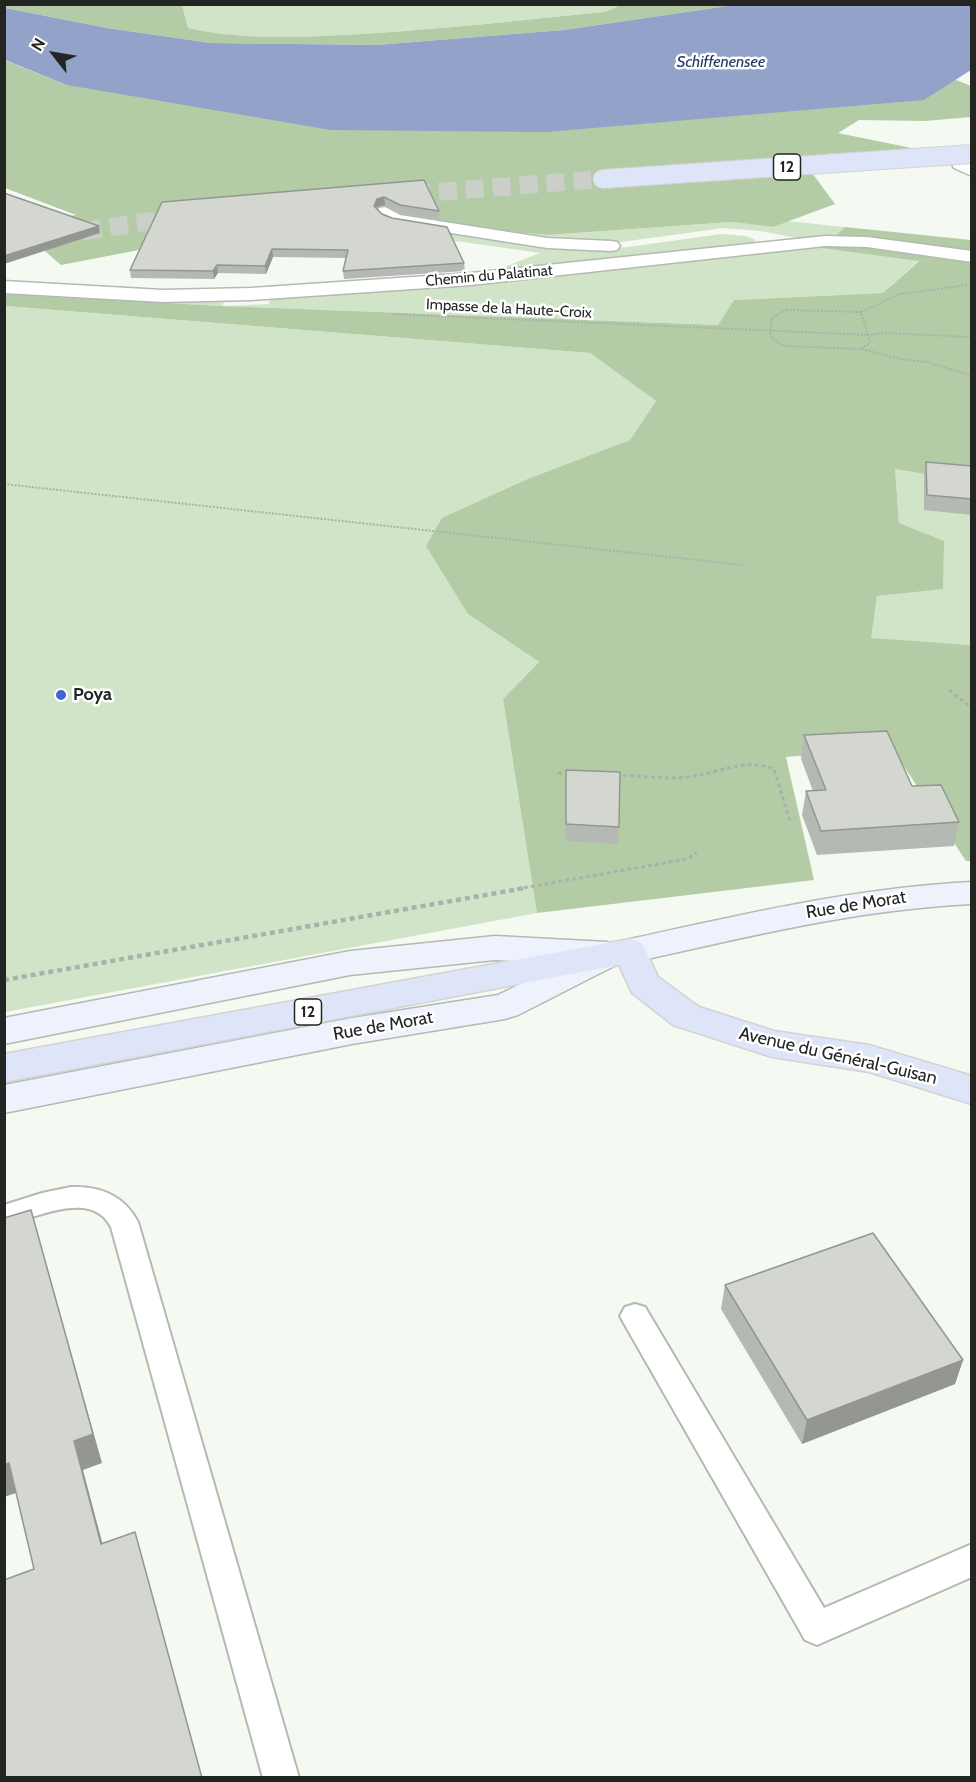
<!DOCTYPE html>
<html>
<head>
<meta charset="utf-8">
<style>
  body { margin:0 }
  #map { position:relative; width:976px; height:1782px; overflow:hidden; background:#f4f9f1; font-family:Cabin,sans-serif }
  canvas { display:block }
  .frame { position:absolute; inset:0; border:6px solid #232522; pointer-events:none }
  .north { position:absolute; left:24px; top:24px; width:60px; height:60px; -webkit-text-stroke:4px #fff; paint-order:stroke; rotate:301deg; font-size:16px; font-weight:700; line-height:24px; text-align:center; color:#232522 }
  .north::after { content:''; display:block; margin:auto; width:21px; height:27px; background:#232522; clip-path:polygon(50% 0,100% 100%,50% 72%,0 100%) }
</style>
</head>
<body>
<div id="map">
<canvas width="976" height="1782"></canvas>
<div class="frame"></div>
<div class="north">N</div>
</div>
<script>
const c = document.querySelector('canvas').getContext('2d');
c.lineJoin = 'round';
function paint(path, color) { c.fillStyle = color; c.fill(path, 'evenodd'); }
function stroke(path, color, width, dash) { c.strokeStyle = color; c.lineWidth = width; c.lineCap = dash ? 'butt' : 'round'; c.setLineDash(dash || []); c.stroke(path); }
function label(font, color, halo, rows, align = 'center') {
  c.font = font + ' Cabin,sans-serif'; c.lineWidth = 5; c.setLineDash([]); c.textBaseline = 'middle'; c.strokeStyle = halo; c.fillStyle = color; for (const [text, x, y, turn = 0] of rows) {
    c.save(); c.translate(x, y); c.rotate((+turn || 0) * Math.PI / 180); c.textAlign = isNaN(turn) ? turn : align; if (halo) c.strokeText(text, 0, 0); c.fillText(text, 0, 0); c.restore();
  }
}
const green = new Path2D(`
  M182 5H621L604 12C523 20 443 29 362 34 305 37 244 41 188 28Z
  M787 221 845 227 832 239H802L760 231 724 228 613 243H579L461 227 547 235 732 222 773 227Z
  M431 228 613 249 722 234 746 236 756 240 752 244 486 274 540 253 421 236Z
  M826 244 823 247 919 260 883 293 734 300 718 325 222 306 5 294 4 291 224 298 223 306 269 304 270 296Z
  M4 306 590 353 656 401 630 440 530 478 468 614 539 662 503 699 537 913 5 1012Z
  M895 469 971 482V645L870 639 877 596 943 588 899 523Z`);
const forest = new Path2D(`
  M4 5H182L188 28C245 41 305 37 362 34 443 29 523 20 604 12L621 5H734L564 30 376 45 211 43 107 28 5 8Z
  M4 60 67 85 924 100 954 79 971 86V117L925 121 859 120 838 133 926 151 935 163 830 153 812 173 835 204 773 227 732 222 547 235 461 227 175 243 61 265 15 225 76 215 5 188Z
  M845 227 971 240V482L895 469 899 523 944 541 943 589 877 596 871 638 971 645V861H966L892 748 786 757 814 880 537 913 503 699 539 662 468 614 426 546 442 518 530 478 630 440 656 401 590 353 5 306 4 294 222 306 718 325 734 300 883 293 919 261 822 248Z`);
const water = new Path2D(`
  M734 5H971V70L924 100 546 132 331 130 67 85 5 60V8L107 28 211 43 376 45 564 30Z`);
const primaryTunnel = new Path2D(`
  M385 196 602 179
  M4 247 49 236 200 214`);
const pathFar2 = new Path2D(`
  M786 310 861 312 870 342 861 349 785 346 772 339 770 332 772 318Z
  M861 312 900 294 967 285
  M392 314 870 335 884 333 972 337
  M862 349 901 359 927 362 972 376
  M4 484 743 565`);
const pathFar1 = new Path2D(`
  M949 690 972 708
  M558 773H570
  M616 775C639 775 663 780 687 777 718 774 743 757 774 769L790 821
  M517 889 687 859 697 853`);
const path = new Path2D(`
  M4 980 525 888`);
const lane = new Path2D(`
  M71 1187C100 1186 124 1195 138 1222L299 1778H263L111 1227C108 1222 104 1216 98 1213 76 1198 27 1219 4 1227V1205L42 1193Z
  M635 1304 645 1307 824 1608 972 1544V1577L817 1645 805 1640 625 1325 620 1316 625 1307Z`);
const street = new Path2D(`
  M972 148V160L967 162 972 164V176L954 168 950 161Z
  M385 207 400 215 547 238 611 241 617 242 620 246 617 250 611 251 547 248 400 225C389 223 383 221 376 212L379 208Z
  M825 236 867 237 972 251V262L867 247 825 246 471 285 251 300 163 302 4 293V281L163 290 251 288 471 273Z`);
const secondary = new Path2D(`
  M972 882V904C853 910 746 937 630 963L624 961 518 1015 505 1019 352 1044 4 1113V1085L352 1018 498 995 563 963 495 960 350 975 4 1044V1018L350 951 495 936 607 942 617 945 630 939C745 914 854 888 972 882Z`);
const primary = new Path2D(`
  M630 939 642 943 658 977 699 1007 774 1031 869 1045 972 1076V1104L869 1072 772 1057 673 1025 632 993 619 965 4 1082V1054Z`);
const primaryBridge = new Path2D(`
  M602 179 972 154`);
const wall = new Path2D(`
  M424 180 439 211V219L401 213 385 205 377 207V208L382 214 464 263 465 271 344 279 343 271 346 258 273 257 266 274 218 273 214 279 131 278 130 270Z
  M926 462 972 466V515L924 510V476Z
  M804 735 959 822 954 846 817 855 802 815 806 791H813L801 759Z
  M566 770 619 827 618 844 565 841Z
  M725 1285 963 1360 955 1384 802 1444 721 1309Z`);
const shadedWall = new Path2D(`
  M384 197 385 205 377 207 374 213V206L377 199Z
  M99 226 100 233 4 264V256Z
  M272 249 273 257 266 274 265 266Z
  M217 265 218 273 214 279 213 271Z
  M31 1210 102 1463 83 1470 110 1572 101 1544 74 1441Z
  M963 1360 955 1384 802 1444 807 1420Z
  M9 1463 19 1492 4 1497V1465Z`);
const building = new Path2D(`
  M424 180 439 211 400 205 384 197 377 199 374 206 382 214 392 218 447 227 464 263 343 271 348 250 272 249 265 266 217 265 213 271 130 270 162 202Z
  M4 193 99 226 4 256Z
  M926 462 972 466V499L927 495Z
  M887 731 912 786 941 785 959 822 821 831 806 791 826 790 804 735Z
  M566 770 620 772 619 827 566 824Z
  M31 1210 93 1434 74 1441 101 1544 135 1532 202 1778H4V1580L34 1569 9 1463 4 1465V1218Z
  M873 1233 963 1360 807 1420 725 1285Z`);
const markers = [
  [61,695,6,"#4263d5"]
];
const farStreetnames = [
  ["Chemin du Palatinat",489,276,-5],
  ["Impasse de la Haute-Croix",509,309,3]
];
const farWaternames = [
  ["Schiffenensee",721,62]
];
const shields = [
  [787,167,27],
  [308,1012,27]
];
const shieldNames = [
  ["12",787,167],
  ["12",308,1012]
];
const poiNames = [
  ["Poya",73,695]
];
const streetNames = [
  ["Rue de Morat",856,905,-9],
  ["Rue de Morat",383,1026,-10],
  ["Avenue du Général-Guisan",838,1056,13]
];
paint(green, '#d2e4c8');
paint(forest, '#b4cca5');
paint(water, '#92a2c8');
stroke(primaryTunnel, '#cacfc8', 18, [18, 9]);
stroke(lane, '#b4b9b2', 4);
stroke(street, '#b4b9b2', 3);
stroke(secondary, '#b4b9b2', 3);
stroke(primary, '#d3d3d3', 3);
stroke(pathFar2, '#acb0aa', 2, [2, 1.5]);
stroke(pathFar1, '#acb0aa', 3, [4, 3]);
stroke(path, '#acb0aa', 4.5, [5, 4]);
paint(lane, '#fff');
paint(street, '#fff');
paint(secondary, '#eef2fc');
paint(primary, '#dee5f8');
stroke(primaryBridge, '#d3d3d3', 20, []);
stroke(primaryBridge, '#dee5f8', 18);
paint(wall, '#b5b9b3');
paint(shadedWall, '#949692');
paint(building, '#d3d7d0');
stroke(building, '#949692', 1.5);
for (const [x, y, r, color] of markers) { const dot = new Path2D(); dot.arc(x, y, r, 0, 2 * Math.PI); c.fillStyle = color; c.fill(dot); stroke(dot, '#fff', 2); }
label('15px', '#232522', '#fff', farStreetnames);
label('italic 16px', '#253667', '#fff', farWaternames);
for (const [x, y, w] of shields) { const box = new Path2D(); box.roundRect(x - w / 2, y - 13, w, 26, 4.5); c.fillStyle = '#fff'; c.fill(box); stroke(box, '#232522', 1.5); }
label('bold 16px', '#232522', null, shieldNames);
label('bold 18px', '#232522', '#fff', poiNames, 'left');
label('18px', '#232522', '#fff', streetNames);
</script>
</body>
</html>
